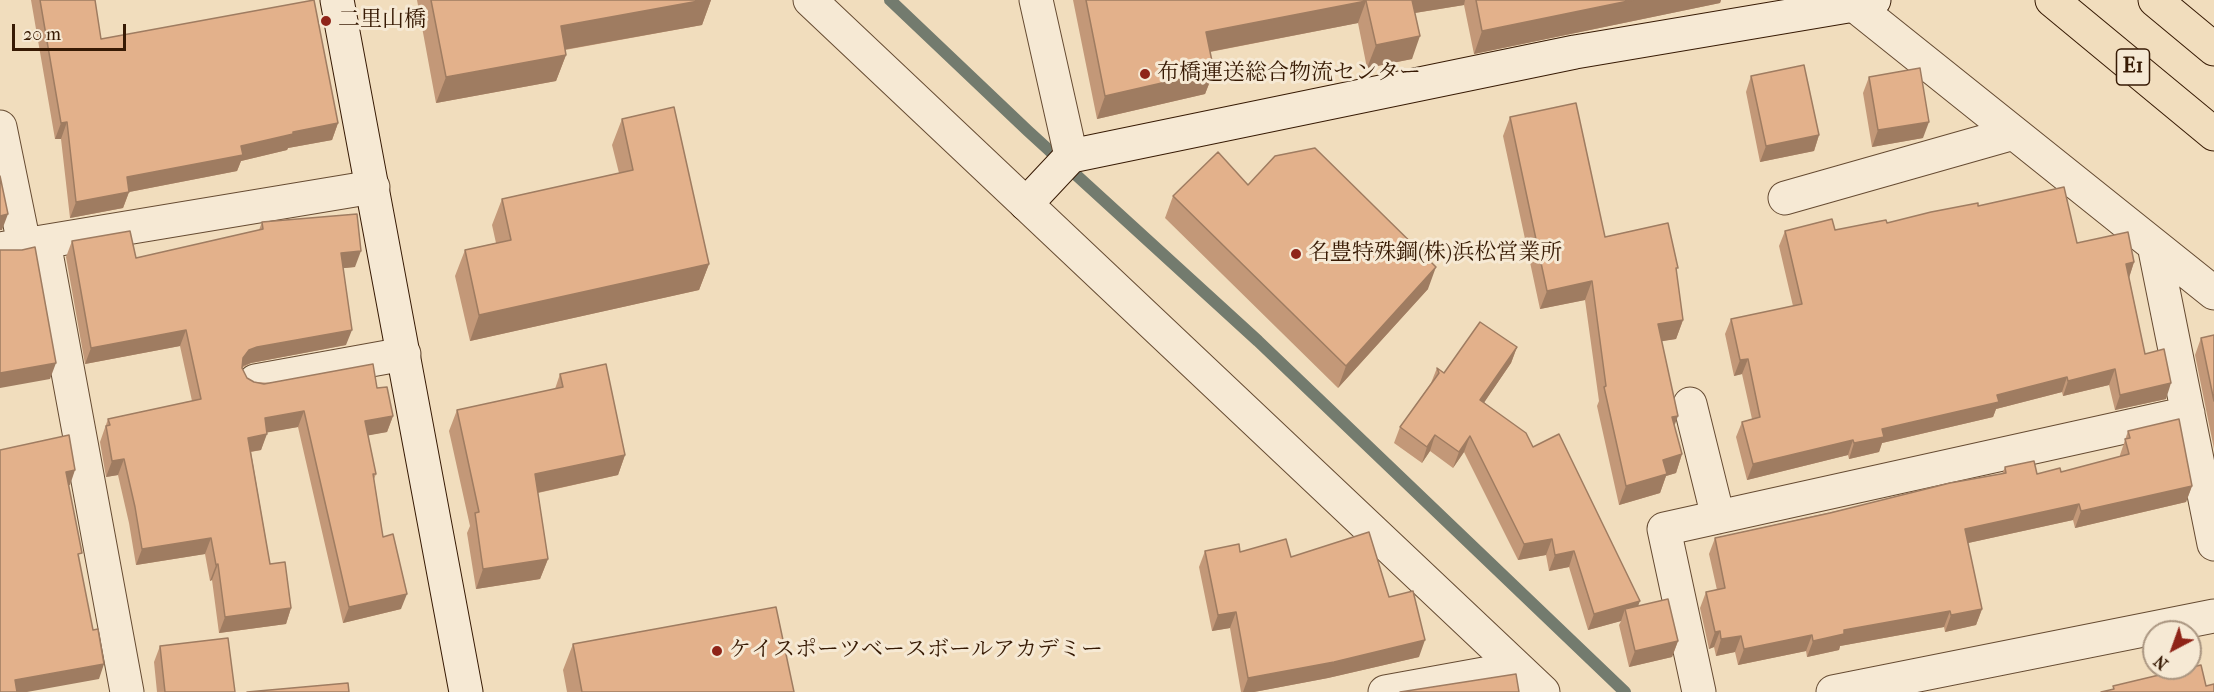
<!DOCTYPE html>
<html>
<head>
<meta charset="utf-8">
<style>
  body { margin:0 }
  #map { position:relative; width:2214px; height:692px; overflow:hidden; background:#f1ddbd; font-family:"IM FELL French Canon",serif }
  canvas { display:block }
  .north { position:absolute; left:2142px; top:620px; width:60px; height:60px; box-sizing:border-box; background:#f6e9d4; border:2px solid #aa9681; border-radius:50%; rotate:221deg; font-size:16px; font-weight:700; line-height:24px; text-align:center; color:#371a04 }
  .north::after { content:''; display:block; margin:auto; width:21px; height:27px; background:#8f2418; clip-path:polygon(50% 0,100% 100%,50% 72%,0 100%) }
  .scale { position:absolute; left:12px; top:24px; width:114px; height:27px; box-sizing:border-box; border:3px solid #371a04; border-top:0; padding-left:8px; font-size:18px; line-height:21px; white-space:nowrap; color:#371a04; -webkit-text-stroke:4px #f6e9d4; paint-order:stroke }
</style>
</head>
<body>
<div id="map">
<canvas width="2214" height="692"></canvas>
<div class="north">N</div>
<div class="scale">20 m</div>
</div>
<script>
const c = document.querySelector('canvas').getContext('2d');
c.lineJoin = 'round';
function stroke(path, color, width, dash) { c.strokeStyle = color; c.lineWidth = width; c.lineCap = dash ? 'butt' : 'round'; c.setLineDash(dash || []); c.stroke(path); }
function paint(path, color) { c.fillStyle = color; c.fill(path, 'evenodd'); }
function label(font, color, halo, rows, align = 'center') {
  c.font = font + ' "IM FELL French Canon","Noto Serif JP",serif'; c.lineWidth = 6; c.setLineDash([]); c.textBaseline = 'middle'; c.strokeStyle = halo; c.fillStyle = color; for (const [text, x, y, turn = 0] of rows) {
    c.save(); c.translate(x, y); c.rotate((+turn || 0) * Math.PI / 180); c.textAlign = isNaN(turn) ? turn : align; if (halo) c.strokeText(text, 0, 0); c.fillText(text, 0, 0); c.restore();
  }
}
const stream = new Path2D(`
  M890 0 1028 131 1258 341 1625 692`);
const street = new Path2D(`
  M810 0 1543 692
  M1036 0 1071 156
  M1848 0 2214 293
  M0 127 24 244
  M1785 198 2014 133
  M44 242 127 692
  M2154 245 2214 544
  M0 249 373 187
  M255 381 404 354
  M1690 404 1718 517
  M1385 692 1517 668
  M1699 692 1664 529 2188 413
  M1833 692 2214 616`);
const secondary = new Path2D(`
  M337 0 466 692
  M1026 204 1071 156 1575 52 1854 5 1874 0`);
const highway = new Path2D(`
  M2052 0 2214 134
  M2155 0 2214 49`);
const wall = new Path2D(`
  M31 0H95L101 39 338 123 332 140 288 148 287 150 241 161 237 171 129 192 123 208 70 218 61 139H55Z
  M417 0H711L702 25 565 50 566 55 556 81 436 103Z
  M1073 0H1721L1720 3 1474 54 1464 5 1415 13 1412 59 1367 68 1358 23 1210 52 1214 71 1205 94 1097 119Z
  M1751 76 1819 135 1814 151 1760 162 1746 92Z
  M1869 77 1923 138 1872 147 1863 93Z
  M1510 117 1605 237 1676 273 1683 320 1676 339 1661 341 1674 425 1682 454 1676 473 1666 476 1660 493 1619 505 1597 406 1599 401 1585 300 1540 309 1503 136Z
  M622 119 709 264 699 290 470 341 455 276 465 250 496 243 492 225 502 199 619 173 612 145Z
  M1248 185 1428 289 1338 388 1165 218 1173 196Z
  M1978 206 2077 243 2134 262 2129 277 2145 354 2166 399 2115 410 2109 385 2063 396 2062 392 1996 409 1993 417 1882 443 1879 452 1849 459 1848 455 1747 480 1736 437 1742 422 1752 419 1742 374 1734 376 1725 334 1731 319 1793 306 1779 246 1785 231 1835 230 1887 223Z
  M262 222 355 267 343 268 346 345 251 363 242 368 247 378 254 382 377 388 393 416 387 432 368 435 376 474 374 479 383 537 401 609 343 623 298 427 267 432 261 450 251 452 270 564 291 608 286 624 219 633 212 580 210 581 205 554 136 565 129 523 118 475 106 477 100 442 108 419 192 401 180 346 85 364 66 257 72 241 136 258 259 230Z
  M2214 335V449L2195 355 2201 338Z
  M1517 347 1511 363 1484 402 1533 447 1638 606 1678 641 1672 657 1629 667 1619 625 1621 621 1588 630 1569 567 1549 571 1546 555 1518 560 1464 452 1453 468 1430 451 1422 463 1394 443 1400 427 1431 383 1437 368 1444 373Z
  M560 374 625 455 618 475 538 493 548 559 540 579 476 589 467 533 470 526 449 431 457 410 555 389Z
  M2128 431 2192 486 2186 502 2075 528 2073 520 1968 543 1982 609 1976 625 1945 632 1944 627 1840 646 1839 650 1807 657 1806 651 1738 665 1735 652 1716 656 1714 647 1709 649 1700 608 1706 592 1717 590 1709 554 1715 538 2002 474 2005 467 2037 474 2061 472 2120 457V455Z
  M1205 551 1240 552 1291 557 1389 597 1419 657 1328 678 1254 692H1241L1230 628 1212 631 1199 567Z
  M573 644 794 692H567L563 670Z
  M160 646 235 692H157L154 662Z`);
const shadedWall = new Path2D(`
  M704 0H711L702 25 551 52 561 26Z
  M1408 0H1465L1464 5 1402 15Z
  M1633 0H1721L1720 3 1474 54 1482 31Z
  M1366 1 1358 23 1198 54 1206 32Z
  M1420 36 1412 59 1367 68 1376 45Z
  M566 55 556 81 436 103 446 77Z
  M1214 71 1205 94 1097 119 1105 96Z
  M67 122 61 139H55L61 123Z
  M1929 122 1923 138 1872 147 1878 130Z
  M338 123 332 140 288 148 287 150 241 161 237 171 129 192 123 208 70 218 76 202 127 177 293 132Z
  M1819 135 1814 151 1760 162 1766 146Z
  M8 214 2 230H0V216Z
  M361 251 355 267 335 269 341 253Z
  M2134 262 2129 278 2126 264Z
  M709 264 699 290 470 341 479 315Z
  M1436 267 1428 289 1338 388 1346 366Z
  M1592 281 1585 300 1540 309 1547 291Z
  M1683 320 1676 339 1651 343 1658 324Z
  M186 330 180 346 85 364 91 348Z
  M352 330 346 345 251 363 243 366 238 374 243 358 249 350 257 347Z
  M1517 347 1511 363 1475 416 1480 400Z
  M1748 359 1742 374 1734 376 1740 360Z
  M56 363 50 379 0 388V373Z
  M2115 369 2109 385 2063 396 2068 381Z
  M2067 377 2062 392 1996 409 1993 417 1882 443 1879 452 1849 459 1854 443 1882 429 1997 395Z
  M2171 383 2166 399 2115 410 2120 395Z
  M304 411 298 427 259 434 265 418Z
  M393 416 387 432 360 437 365 421Z
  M1678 416 1671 435 1672 417Z
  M267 434 261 450 242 453 248 438Z
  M1435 435 1430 451 1422 463 1427 447Z
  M1470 436 1464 452 1453 468 1459 452Z
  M1853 440 1848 455 1747 480 1753 464Z
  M1682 454 1676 473 1666 476 1660 493 1619 505 1626 486 1663 460Z
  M625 455 618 475 527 495 535 474Z
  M124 459 118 475 106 477 112 461Z
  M75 470 70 485 60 487 66 472Z
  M2192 486 2186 502 2075 528 2081 511Z
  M2079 504 2073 520 1959 545 1965 529Z
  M211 538 205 554 136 565 142 549Z
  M1552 539 1546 555 1518 560 1524 544Z
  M1574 551 1569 567 1549 571 1555 555Z
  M548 559 540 579 476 589 483 569Z
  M218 564 212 580 210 581 216 565Z
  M407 594 401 609 343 623 349 607Z
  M1640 601 1634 617 1625 609 1621 621 1588 630 1594 614Z
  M291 608 286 624 219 633 225 617Z
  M1982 609 1976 625 1945 632 1951 615Z
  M1950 611 1944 627 1840 646 1839 650 1807 657 1813 641 1844 630Z
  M1236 612 1230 628 1212 631 1218 615Z
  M1720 631 1714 647 1709 649 1715 632Z
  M1812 635 1806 651 1738 665 1744 649Z
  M1741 636 1735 652 1716 656 1721 639Z
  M1425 640 1419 657 1328 678 1254 692H1243L1248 678Z
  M1678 641 1672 657 1629 667 1635 651Z
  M104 664 99 679 27 692H11L15 680Z`);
const building = new Path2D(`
  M40 0H95L101 39 314 0 338 123 293 132V134L241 146 243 155 127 177 129 192 76 202 67 122 61 123Z
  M431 0H704L561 26 566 55 446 77Z
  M1086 0H1412L1420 36 1376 45 1366 1 1206 32 1214 71 1105 96Z
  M1476 0H1633L1482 31Z
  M1804 65 1819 135 1766 146 1751 76Z
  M1920 68 1929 122 1878 130 1869 77Z
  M1576 103 1605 237 1668 223 1678 268H1676L1683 320 1658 324 1678 416 1672 417 1682 454 1663 460 1667 474 1626 486 1604 387 1606 386 1592 281 1547 291 1510 117Z
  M674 107 709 264 479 315 465 250 511 240 502 199 633 170 622 119Z
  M1315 148 1436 267 1346 366 1173 196 1218 152 1248 185 1275 156Z
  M0 176 8 214 0 216Z
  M2064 187 2077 243 2128 232 2134 262 2126 264 2145 354 2164 349 2171 383 2120 395 2115 369 2068 381 2067 377 1997 395 1999 402 1882 429 1884 437 1854 443 1853 440 1753 464 1742 422 1760 417 1748 359 1740 360 1731 319 1802 304 1785 231 1832 219 1835 230 1886 220 1887 223 1931 212 1978 203V206Z
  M357 214 361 251 341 253 352 330 257 347 249 350 243 358 242 368 247 378 254 382 264 384 373 364 377 388 387 387 393 416 365 421 376 474H373L383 537 393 534 407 594 349 607 304 411 265 418 267 434 248 438 270 564 285 562 291 608 225 617 218 564 216 565 211 538 142 549 135 507 124 459 112 461 106 426 110 425 108 419 201 399 186 330 91 348 72 241 130 231 136 258 263 229 262 222Z
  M35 247 56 363 0 373V250H22Z
  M1480 322 1517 347 1480 400 1526 433 1533 447 1559 434 1640 601 1594 614 1574 551 1555 555 1552 539 1524 544 1470 436 1459 452 1435 435 1427 447 1400 427 1439 373 1437 368 1444 373Z
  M2214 335V401L2201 338Z
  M606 364 625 455 535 474 548 559 483 569 475 513 479 512 457 410 563 387 560 374Z
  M2179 419 2192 486 2081 511 2079 504 1965 529 1982 609 1951 615 1950 611 1844 630V634L1813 641 1812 635 1744 649 1741 636 1721 639 1720 631 1715 632 1706 592 1725 588 1715 538 1830 513 1950 483 2006 473 2005 467 2034 461 2037 474 2060 468 2061 472 2129 454 2125 439 2130 438 2128 431Z
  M69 435 75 470 66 472 82 553 78 554 93 630 98 629 104 664 15 680 17 692H0V450Z
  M1369 532 1389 597 1413 591 1425 640 1334 662 1248 678 1236 612 1218 615 1205 551 1239 544 1240 552 1286 539 1291 557Z
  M1668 599 1678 641 1635 651 1625 609Z
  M776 607 794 692H582L573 644Z
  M228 638 235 692H165L160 646Z
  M2201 665 2206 686 2214 684V692H2101L2114 689 2113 686Z
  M1516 674 1519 692H1400Z
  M348 683 349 692H247Z`);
const markers = [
  [326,21,6,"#8f2418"],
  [1145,74,6,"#8f2418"],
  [1296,254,6,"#8f2418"],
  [717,651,6,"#8f2418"]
];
const shields = [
  [2133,67,33]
];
const shieldNames = [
  ["E1",2133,67]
];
const poiNames = [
  ["二里山橋",338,21],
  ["布橋運送総合物流センター",1157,74],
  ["名豊特殊鋼(株)浜松営業所",1308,254],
  ["ケイスポーツベースボールアカデミー",729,651]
];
stroke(stream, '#737b6e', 12);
stroke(street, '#664b32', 35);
stroke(secondary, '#371a04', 35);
stroke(highway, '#371a04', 35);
stroke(street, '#f6e9d4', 33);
stroke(secondary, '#f6e9d4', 33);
stroke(highway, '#f1ddbd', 33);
paint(wall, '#c39878');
paint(shadedWall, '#9f7c61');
paint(building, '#e3b18b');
stroke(building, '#9f7c61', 1.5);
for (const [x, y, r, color] of markers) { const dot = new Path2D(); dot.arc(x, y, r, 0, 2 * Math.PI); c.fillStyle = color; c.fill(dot); stroke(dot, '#f6e9d4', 2); }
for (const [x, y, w] of shields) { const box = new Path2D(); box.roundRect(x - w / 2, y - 18, w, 36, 4.5); c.fillStyle = '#f6e9d4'; c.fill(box); stroke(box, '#371a04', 1.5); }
label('bold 21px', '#371a04', null, shieldNames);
label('22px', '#371a04', '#f6e9d4', poiNames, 'left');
</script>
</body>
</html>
